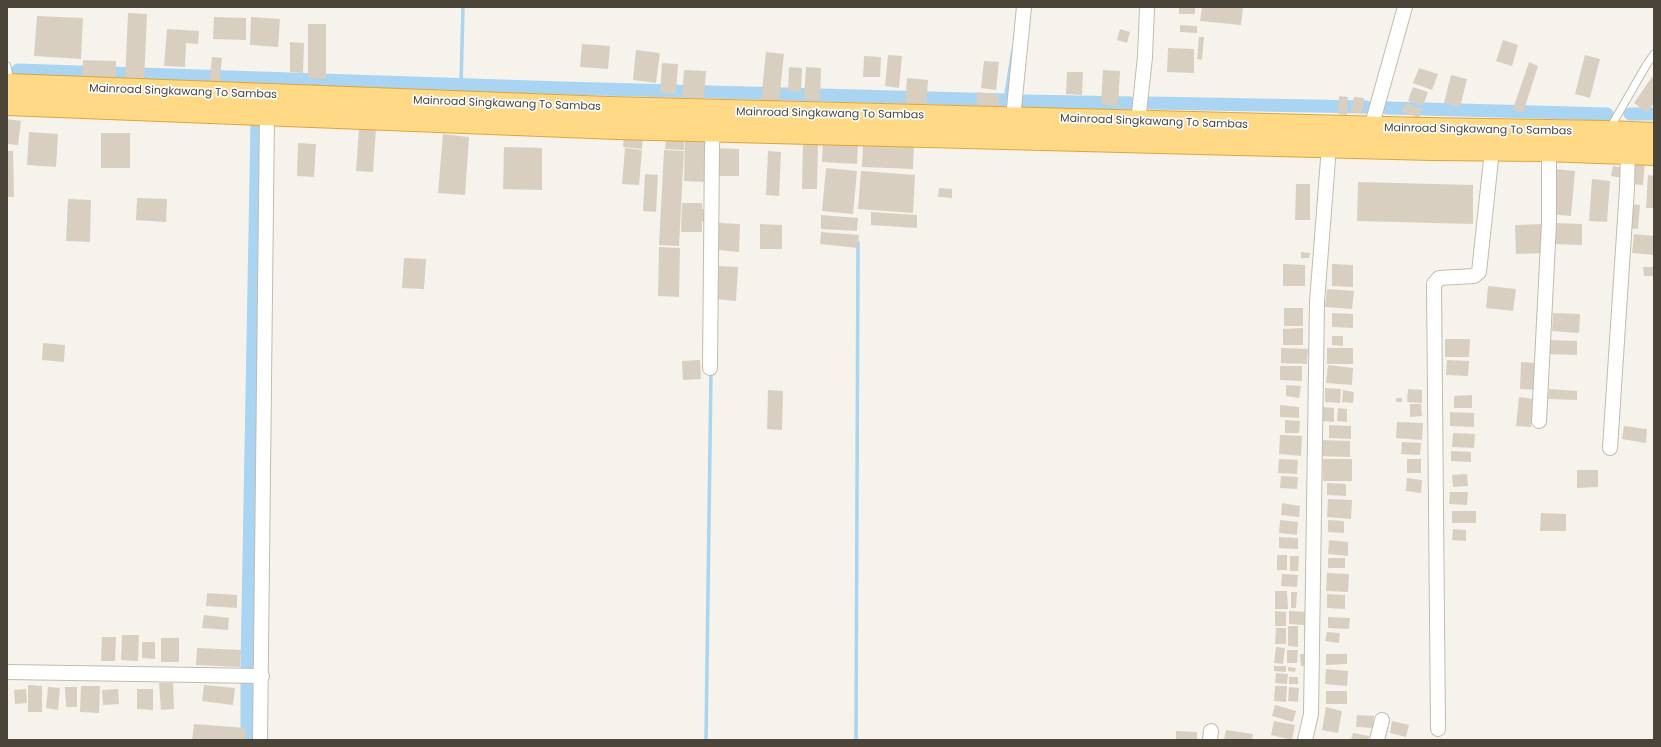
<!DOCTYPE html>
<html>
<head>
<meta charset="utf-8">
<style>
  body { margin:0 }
  #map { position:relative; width:1661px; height:747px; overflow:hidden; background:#f6f3ec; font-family:Poppins,sans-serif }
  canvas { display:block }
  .frame { position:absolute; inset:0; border:8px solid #4b4439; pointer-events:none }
</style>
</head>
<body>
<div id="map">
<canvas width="1661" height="747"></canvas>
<div class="frame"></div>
</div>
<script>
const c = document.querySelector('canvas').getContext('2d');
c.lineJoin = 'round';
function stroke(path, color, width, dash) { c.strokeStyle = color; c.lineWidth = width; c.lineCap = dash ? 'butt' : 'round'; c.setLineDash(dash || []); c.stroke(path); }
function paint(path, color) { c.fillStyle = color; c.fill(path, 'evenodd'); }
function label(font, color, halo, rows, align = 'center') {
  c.font = font + ' Poppins,sans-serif'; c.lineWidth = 3.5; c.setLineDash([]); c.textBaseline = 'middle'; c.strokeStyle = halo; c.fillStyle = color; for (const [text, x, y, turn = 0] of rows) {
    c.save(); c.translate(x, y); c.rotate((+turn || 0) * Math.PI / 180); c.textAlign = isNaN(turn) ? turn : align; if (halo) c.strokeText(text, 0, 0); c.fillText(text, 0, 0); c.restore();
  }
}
const stream = new Path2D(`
  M461 85 463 7
  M270 87V78
  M1005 100 1013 50
  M706 740 711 371
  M856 740 858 243`);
const canal = new Path2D(`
  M18 70 563 88 1005 100
  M1025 101 1130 103
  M1150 103 1366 107
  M1387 108 1607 114
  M1630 114H1654
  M247 666 257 122
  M247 740V686`);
const building = new Path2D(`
  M1179 7H1195V14H1179Z
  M1202 7H1243L1241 25 1200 21Z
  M128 13 147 14 144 82 125 81Z
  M37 16 83 18 81 59 34 56Z
  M214 17 246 18V40L213 39Z
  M251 17 280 19 278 47 250 45Z
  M308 24H326V79L308 78Z
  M1180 25 1197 26V33L1180 32Z
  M167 29 199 31 198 44 186 43 185 67 164 66Z
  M1120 29 1130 32 1127 43 1117 40Z
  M1199 37H1204L1202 60 1197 59Z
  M1503 40 1518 45 1512 66 1496 61Z
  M290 42 304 43 303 73 290 72Z
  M582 44 610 46 608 69 580 67Z
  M1168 48 1194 49V73L1167 72Z
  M636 50 660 53 656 83 633 80Z
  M766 52 784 54 779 102 761 100Z
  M888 55 902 56 899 88 885 86Z
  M1585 55 1600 59 1590 98 1575 94Z
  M864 56 881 57 880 77H863Z
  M212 57 222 58 219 85 209 84Z
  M83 60 116 61V81L82 79Z
  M984 61 999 62 996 90 981 88Z
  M1529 62 1538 66 1523 113 1513 109Z
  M662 63 678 64 676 94 660 93Z
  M789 67 802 68 801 92 788 91Z
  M806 67 821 68 820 100 804 99Z
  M1419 68 1438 74 1432 90 1413 83Z
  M684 70 706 71 704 99 682 97Z
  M1103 70 1120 71 1118 106 1101 104Z
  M1067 72H1083L1082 95 1066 94Z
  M1451 75 1467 79 1460 107 1444 103Z
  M1652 77 1654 78V103L1647 113 1634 103Z
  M907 78 928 80 926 109 905 107Z
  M1413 87 1428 92 1423 106 1408 101Z
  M978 92 999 95 998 108 976 104Z
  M1339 96 1348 97 1347 115 1338 114Z
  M1354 97 1364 98 1362 114 1351 112Z
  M1405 103 1422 109 1419 118 1402 112Z
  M7 119 21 121 18 145 7 144Z
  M359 128 376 129 373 172 356 171Z
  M29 132 58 134 56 167 27 165Z
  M624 132 643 134 642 149 623 147Z
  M101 133H130V168H101Z
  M443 134 469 137 465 195 438 193Z
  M685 135 707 136 706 182 684 181Z
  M666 137 684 138V150L665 149Z
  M823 140 858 142 857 164 822 162Z
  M803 142H818L817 189H802Z
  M863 142 914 144 913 169 862 167Z
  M298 143 316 144 314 177 297 176Z
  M504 147 542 148V190L503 189Z
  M625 148 642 150 639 185 622 184Z
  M715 148 739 149V176H715Z
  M664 150 684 151 679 246 659 245Z
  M7 151H13L14 197H7Z
  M768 151 781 152 779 196 766 195Z
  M1631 160 1645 161 1643 185 1629 184Z
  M1613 166 1624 168 1622 178 1611 176Z
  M826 168 857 171 853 214 822 211Z
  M1554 169 1575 171 1571 216 1549 214Z
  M861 171 915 175 913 213 858 209Z
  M645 174 658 175 656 212 643 211Z
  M1648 175 1654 176V208H1646Z
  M1592 179 1610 181 1607 222 1589 221Z
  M1358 182 1473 185V224L1357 221Z
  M1296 184H1310V220H1295Z
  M939 188 952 189V198L938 197Z
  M137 198 167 199 166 222 136 220Z
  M68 199 91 200 90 242 66 241Z
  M682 203H702V209H706V221H702V232H681Z
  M1630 204 1640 205 1638 229 1627 228Z
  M871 212 917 215V228L871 225Z
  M821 215 858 218 857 231 821 229Z
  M719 223 740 224 739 252 718 250Z
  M1555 223 1582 224V245L1554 244Z
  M760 224 782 225V249H760Z
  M1544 224V253L1516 254 1515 225Z
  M821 232 859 235 858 248 820 244Z
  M1634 234 1654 236V255L1632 253Z
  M659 247 680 248 679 297 658 296Z
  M1301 252 1310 253 1309 258H1301Z
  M404 258 426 259 424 289 402 288Z
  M1283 264 1305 265V286H1283Z
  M1332 264 1353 265V287L1332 286Z
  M718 266 738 267 736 301 715 299Z
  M1643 267H1654V276H1644Z
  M1488 286 1516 289 1513 311 1486 308Z
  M1327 289 1354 291 1352 309 1325 307Z
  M1284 308H1303V326H1284Z
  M1332 313 1353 314V328L1332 327Z
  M1553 313 1580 314 1579 333 1552 331Z
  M1303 328V345H1283V329Z
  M1332 336H1343V346L1332 345Z
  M1445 339H1470L1469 357H1445Z
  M1549 340 1577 341V355L1549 354Z
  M43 343 65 345 64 362 42 360Z
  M1281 348 1308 349 1307 364 1281 363Z
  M1327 348H1353V364H1327Z
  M700 360 701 379 683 380 682 361Z
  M1447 360 1469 361 1468 376 1446 375Z
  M1521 362 1539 363 1538 390 1520 389Z
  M1328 365 1353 368 1352 385 1326 383Z
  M1280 366H1302V381L1280 380Z
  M1286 385 1301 386 1299 398 1286 396Z
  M1325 388 1341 389 1340 403 1325 402Z
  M1408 389 1422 390V403L1407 402Z
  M1549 389 1577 391V400L1548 399Z
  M768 390 783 391 782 430 767 429Z
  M1343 390 1354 392 1353 403 1342 402Z
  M1472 395V408H1454V396Z
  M1519 397 1533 399 1531 427 1516 426Z
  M1396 398H1402V402H1396Z
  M1410 404H1421L1422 416 1410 417Z
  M1280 405 1299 407V418L1280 417Z
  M1323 407 1334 408V422L1322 421Z
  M1338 408 1347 409V422L1337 421Z
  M1450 412 1474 413V427L1450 426Z
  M1285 420 1300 421 1299 433H1285Z
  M1397 422 1423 423 1422 440 1396 438Z
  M1329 425 1351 426V439L1329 438Z
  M1624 426 1647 429 1646 443 1622 439Z
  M1453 433 1475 434 1474 448 1452 447Z
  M1280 435 1302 436 1301 456 1279 454Z
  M1319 440 1350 441V457L1319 456Z
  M1402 442 1421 443 1420 455 1401 454Z
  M1451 451 1471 452V462L1451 461Z
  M1279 459 1298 460 1297 474 1278 473Z
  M1323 459H1352V481H1323Z
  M1407 459H1421V473H1407Z
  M1577 470H1598V487L1577 488Z
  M1467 474 1468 486 1453 487 1452 475Z
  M1281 476 1298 477 1297 489 1280 488Z
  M1407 478 1422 480 1421 493 1406 491Z
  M1327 483 1346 484V496L1327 495Z
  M1450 492H1468L1467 505 1449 504Z
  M1328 499 1352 500 1351 519 1327 517Z
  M1282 503 1300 506 1299 517 1281 515Z
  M1452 511H1476V523H1452Z
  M1541 513 1566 514V531H1540Z
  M1280 520 1298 522 1297 535 1279 533Z
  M1328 520 1344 521V533L1328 532Z
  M1453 529 1466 530V541L1452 540Z
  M1279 537 1298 538V549L1279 548Z
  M1329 540 1348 542V556L1328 554Z
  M1277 555H1287V570H1277Z
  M1290 556H1299L1298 571H1290Z
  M1328 558H1345V568H1328Z
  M1327 573 1349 574 1348 592 1326 591Z
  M1282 574 1298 575 1297 587 1281 586Z
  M1275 591H1287L1288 609H1275Z
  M1291 592H1297L1296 608H1291Z
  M207 593 237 595V608L206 606Z
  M1327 594 1345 595V609L1327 608Z
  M1275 611 1286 612V626H1275Z
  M1289 611 1306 612 1305 625 1289 624Z
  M204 615 229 618 228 630 202 628Z
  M1328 617 1350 618 1349 629 1328 628Z
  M1288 626H1298V647L1288 646Z
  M1276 628H1286V644H1275Z
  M1327 632 1340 633 1339 643 1325 641Z
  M122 635H139L138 661 121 660Z
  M102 637H116L115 661H101Z
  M161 638H179V662H161Z
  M142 642H155V659L142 658Z
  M1276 647 1285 648 1283 664 1274 663Z
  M197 648 241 650 240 667 196 665Z
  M1287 650H1298L1297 663H1287Z
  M1300 654H1304L1305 666H1301Z
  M1326 654H1347V664L1326 665Z
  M1274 666H1286V672L1274 671Z
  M1288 667 1296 668 1295 672 1288 671Z
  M1326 669 1348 671 1347 686 1325 684Z
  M1276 673 1288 674 1287 684 1275 683Z
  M1289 677H1298V684H1289Z
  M159 683H173L174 709 161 710Z
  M28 685 42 686V712H28Z
  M204 685 235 688 233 705 202 701Z
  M81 686H100L99 713 80 712Z
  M1275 686H1287L1286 702 1274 701Z
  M48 687 60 688 58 710 46 708Z
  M65 687H77V707H66Z
  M1289 687 1299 688 1298 702 1288 701Z
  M26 689 27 703 15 704 14 690Z
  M118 689 119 704 103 705 102 690Z
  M137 689H153V710L137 709Z
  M1326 691H1347V704H1326Z
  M1275 705 1296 711 1293 722 1272 716Z
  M1326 707 1342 711 1338 733 1322 730Z
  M1357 715 1374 716 1373 728 1356 727Z
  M1274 721 1295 725 1292 740 1271 735Z
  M1392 721 1409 725 1406 737 1390 733Z
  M194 724 246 728 245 740H192Z
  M1226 730 1253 734 1252 740H1224Z
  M1176 731 1197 732V740H1176Z
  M1353 733 1369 736 1368 740H1351Z`);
const service = new Path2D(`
  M7 66 10 83
  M1610 128 1647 64 1654 54`);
const minor = new Path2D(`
  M1013 118 1024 7
  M1138 122 1145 57 1147 7
  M1371 128 1405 7
  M710 368 712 146 713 129
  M1539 421 1549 223V150
  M1610 448 1627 188 1628 152
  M7 672 262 676
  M1438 729 1434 284 1439 278 1474 276 1479 272 1492 150
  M260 740 267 114 268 107
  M1210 740 1211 731
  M1305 740 1311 714 1317 302 1329 146
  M1377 740 1382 720`);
const trunk = new Path2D(`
  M7 85 609 108 1425 129 1608 132 1654 134
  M7 104 617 128 1432 149 1544 150 1654 154`);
const streetNames = [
  ["Mainroad Singkawang To Sambas",183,92,2],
  ["Mainroad Singkawang To Sambas",507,104,2],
  ["Mainroad Singkawang To Sambas",830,114,1],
  ["Mainroad Singkawang To Sambas",1154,122,2],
  ["Mainroad Singkawang To Sambas",1478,130,1]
];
stroke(stream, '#a9d4f2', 3.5);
stroke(canal, '#a9d4f2', 13);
paint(building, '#d8cfc1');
stroke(service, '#c2bbae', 9);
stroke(minor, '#c2bbae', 16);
stroke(trunk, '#e0a43c', 24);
stroke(service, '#fff', 7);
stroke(minor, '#fff', 14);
stroke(trunk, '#ffd985', 22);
label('11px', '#4b4439', '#fff', streetNames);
</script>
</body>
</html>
